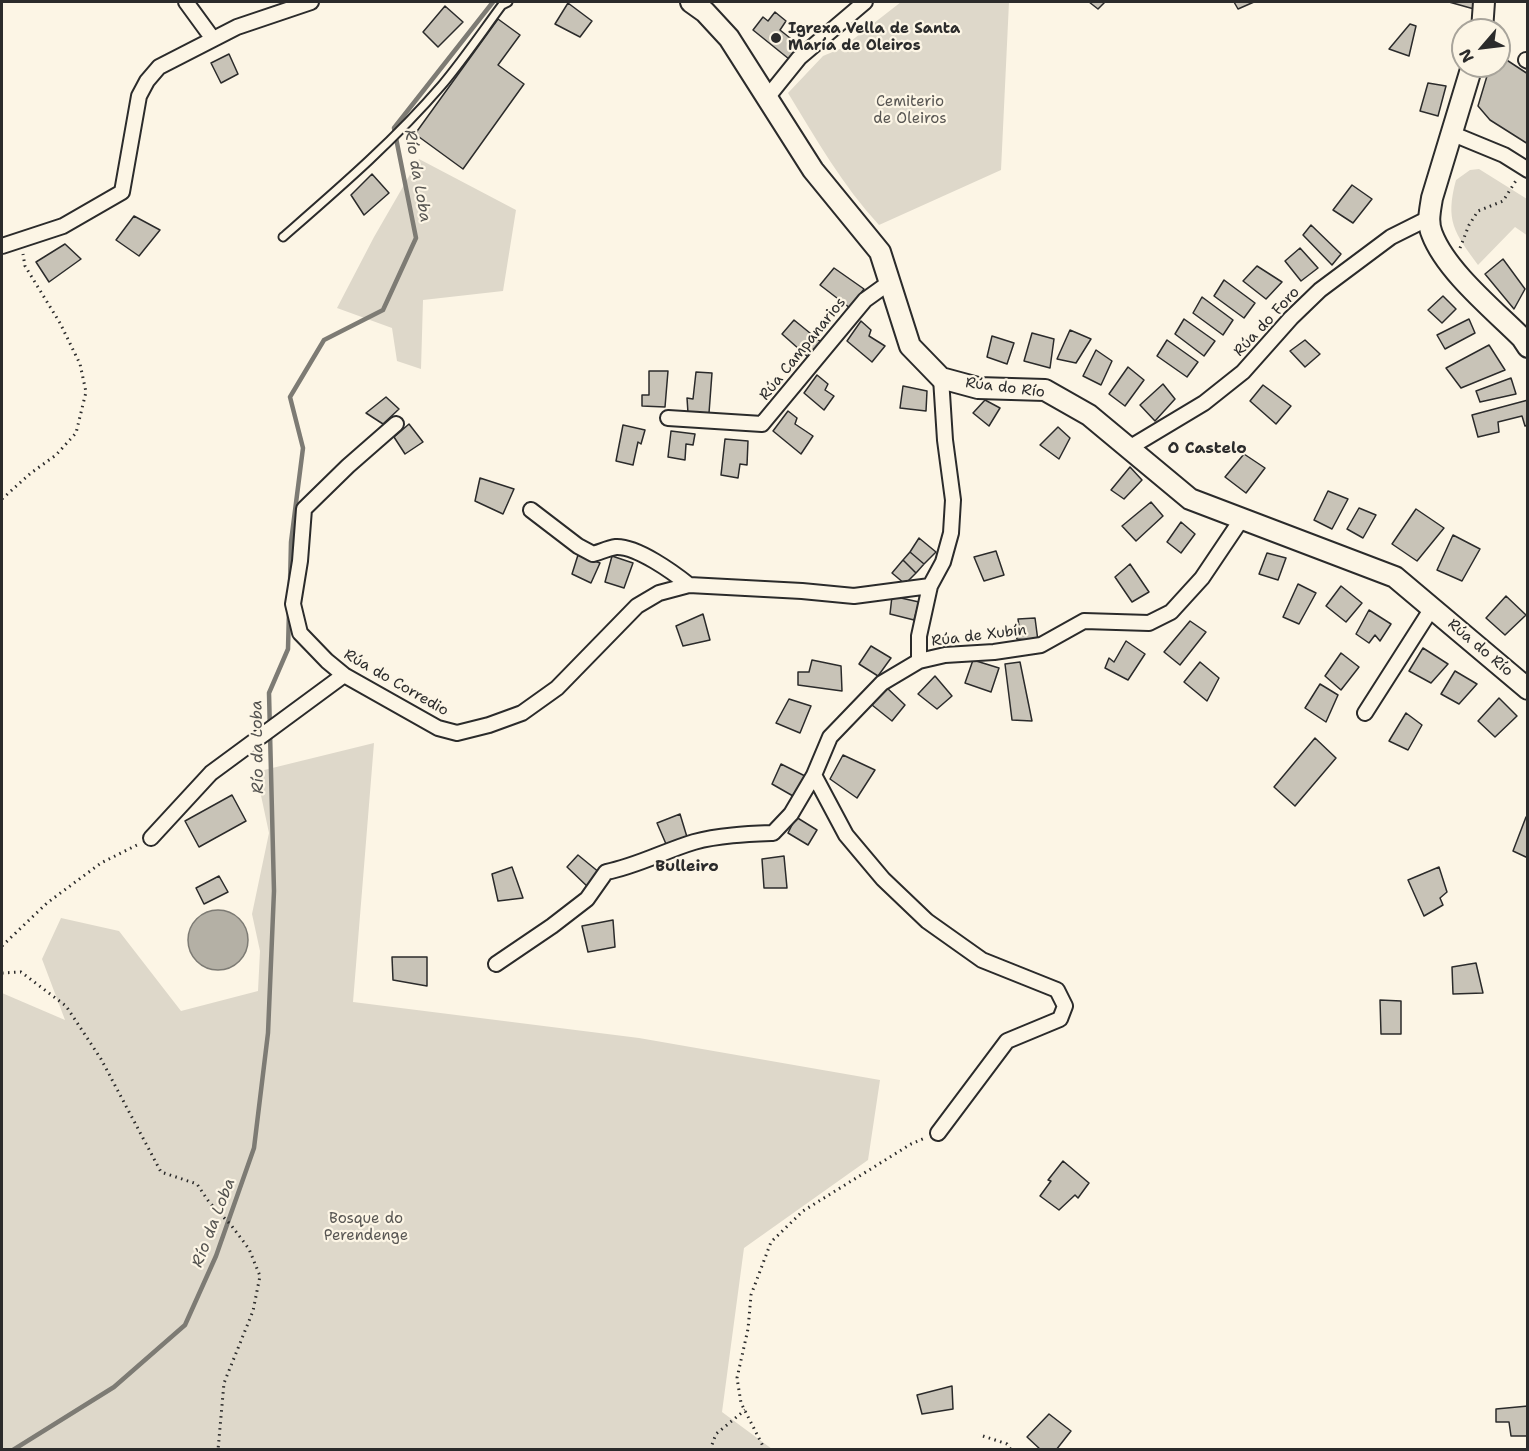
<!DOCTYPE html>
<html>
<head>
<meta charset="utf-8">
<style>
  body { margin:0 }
  #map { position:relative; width:1529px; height:1451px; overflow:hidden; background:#fcf5e5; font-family:"Shantell Sans",sans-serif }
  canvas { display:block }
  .frame { position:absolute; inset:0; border:3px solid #2b2b2b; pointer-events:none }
  .north { position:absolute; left:1451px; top:18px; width:60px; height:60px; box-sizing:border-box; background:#fcf5e5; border:2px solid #a8a49b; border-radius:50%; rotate:242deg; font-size:16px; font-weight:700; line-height:24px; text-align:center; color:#2b2b2b }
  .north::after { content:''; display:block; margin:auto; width:21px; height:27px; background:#2b2b2b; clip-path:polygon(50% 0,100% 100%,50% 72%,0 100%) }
</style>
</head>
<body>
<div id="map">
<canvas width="1529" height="1451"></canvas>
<div class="frame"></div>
<div class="north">N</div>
</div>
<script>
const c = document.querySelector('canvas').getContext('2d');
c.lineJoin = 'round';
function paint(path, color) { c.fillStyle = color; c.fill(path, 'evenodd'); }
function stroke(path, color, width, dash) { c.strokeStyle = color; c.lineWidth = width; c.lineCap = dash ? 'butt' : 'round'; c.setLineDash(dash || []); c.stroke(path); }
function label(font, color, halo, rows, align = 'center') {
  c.font = font + ' "Shantell Sans",sans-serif'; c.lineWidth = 4.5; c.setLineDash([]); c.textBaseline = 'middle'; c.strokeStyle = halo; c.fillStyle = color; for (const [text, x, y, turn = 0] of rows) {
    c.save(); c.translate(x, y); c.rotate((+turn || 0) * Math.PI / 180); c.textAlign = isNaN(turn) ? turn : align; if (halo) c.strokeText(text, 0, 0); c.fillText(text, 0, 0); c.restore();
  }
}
const green = new Path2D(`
  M901 2H1009L1001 170 879 225C843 186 816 139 788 93L823 56 842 48Z
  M419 159 516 210 503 291 423 300 421 369 397 361 392 328 337 308 374 237Z
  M1479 169 1527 199 1528 236 1515 227 1478 265C1454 232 1445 221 1456 180L1470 170Z
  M374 743 353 1002 639 1038 880 1080 868 1160 744 1248 722 1412 772 1449H2V993L65 1020 42 959 61 918 119 931 181 1011 258 991 260 951 252 914 269 833 256 772Z`);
const water = new Path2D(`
  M188 940a30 30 0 1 1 60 0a30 30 0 1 1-60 0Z`);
const stream = new Path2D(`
  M290 584 291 542 303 448 290 397 324 340 383 310 416 238 394 128 493 2
  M13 1450 114 1387 185 1325 216 1256 254 1148 268 1033 274 891 269 693 288 649 289 611`);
const building = new Path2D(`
  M1089 2H1105L1098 9Z
  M1234 2H1254L1238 9Z
  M1449 2H1474V9Z
  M568 3 592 21 580 37 555 24Z
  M445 6 463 22 438 47 423 32Z
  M775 12 786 21 780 30 800 46 789 59 753 30 763 17 768 21Z
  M498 19 520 35 498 65 524 84 463 169 415 134Z
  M1410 24 1416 26 1409 56 1389 49Z
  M229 54 238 74 221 83 211 63Z
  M1499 55 1528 74V144L1490 120 1478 106 1490 66H1499Z
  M1428 83 1446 86 1438 116 1420 111Z
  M372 174 389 193 364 215 351 195Z
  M1352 185 1372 199 1353 223 1333 210Z
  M134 216 160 230 139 256 116 240Z
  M1311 225 1341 254 1332 265 1303 235Z
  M65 244 81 259 49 282 36 262Z
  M1300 248 1318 268 1301 281 1285 261Z
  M1503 259 1525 289 1514 309 1485 274Z
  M1257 266 1282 282 1266 299 1243 281Z
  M834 268 864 289 850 308 820 285Z
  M1224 280 1255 303 1244 318 1214 296Z
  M1443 296 1456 309 1442 323 1428 310Z
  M1202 297 1233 320 1223 335 1193 313Z
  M1184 319 1215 341 1204 356 1175 334Z
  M1469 319 1475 333 1445 349 1437 335Z
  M794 320 821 342 808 357 782 334Z
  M861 321 871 330 869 336 885 346 872 362 847 341Z
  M1070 330 1091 339 1076 363 1057 359Z
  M1032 333 1054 339 1050 368 1024 361Z
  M992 336 1014 343 1007 364 987 357Z
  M1167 340 1198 362 1187 377 1157 356Z
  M1305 340 1320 354 1305 367 1290 351Z
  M1489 345 1505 370 1461 388 1446 368Z
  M1096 350 1112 361 1101 385 1083 376Z
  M1128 367 1144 380 1125 406 1109 394Z
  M649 371H668L665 407 642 406V395H649Z
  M696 372 712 373 709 413H688L687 398 693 399Z
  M817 375 828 384 825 390 834 396 824 410 804 393Z
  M1511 378 1516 394 1480 402 1476 391Z
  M1163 384 1175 399 1155 421 1140 405Z
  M1263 385 1291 406 1276 424 1250 401Z
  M903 386 927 391 926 411 900 408Z
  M386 397 399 409 383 424 366 413Z
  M985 400 1000 408 989 426 973 413Z
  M1528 400V425L1525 426 1522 416 1498 422 1499 432 1478 437 1472 415Z
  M788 411 797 418 795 424 813 436 801 454 773 431Z
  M409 424 423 442 405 454 394 437Z
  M623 425 645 430 641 444 638 442 633 465 616 461Z
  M1058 427 1070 438 1059 459 1040 445Z
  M671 431 695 434 693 445 686 444 685 460 668 457Z
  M725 439 748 441 747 465 740 464 738 478 721 475Z
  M1244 454 1265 468 1246 493 1225 477Z
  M1130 467 1142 480 1124 499 1111 490Z
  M480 478 514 489 503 514 475 501Z
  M1328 491 1348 499 1332 529 1314 520Z
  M1151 502 1163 516 1136 541 1122 526Z
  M1359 508 1376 515 1363 538 1347 529Z
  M1416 509 1444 528 1417 561 1392 544Z
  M1181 522 1195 534 1181 553 1167 542Z
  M1453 535 1480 549 1462 581 1437 570Z
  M919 538 936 552 924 564 910 552Z
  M996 551 1004 575 984 581 974 557Z
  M910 552 924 564 916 573 903 560Z
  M1267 553 1286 558 1278 580 1259 574Z
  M578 555 600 563 591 583 572 574Z
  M612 556 633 563 624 588 605 582Z
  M903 560 916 573 905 584 892 573Z
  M1130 564 1149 592 1132 602 1115 577Z
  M1298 584 1316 593 1299 624 1283 617Z
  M1341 586 1362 603 1346 622 1326 606Z
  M892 596 919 602 914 620 890 614Z
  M1506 596 1526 615 1505 635 1486 618Z
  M1369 610 1391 624 1380 641 1375 635 1369 643 1356 634Z
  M703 614 710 640 683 646 676 626Z
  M1035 618 1038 641 1017 639 1014 627 1019 626 1018 619Z
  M1190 621 1206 632 1180 665 1164 652Z
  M1126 641 1145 654 1128 680 1105 668 1109 658 1114 662Z
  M871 646 891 658 878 676 859 664Z
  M1423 648 1448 664 1431 683 1409 671Z
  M1341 653 1359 667 1341 690 1325 676Z
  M812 660 841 666 842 691 798 685V672H809Z
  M973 660 999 668 991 692 965 683Z
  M1020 662 1032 721 1012 720 1005 664Z
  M1200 662 1219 678 1207 701 1184 682Z
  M1455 671 1477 684 1459 704 1441 694Z
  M935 676 952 696 937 709 918 694Z
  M1320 684 1338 695 1326 722 1305 708Z
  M886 687 905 705 892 721 872 705Z
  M1499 698 1517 716 1495 737 1478 721Z
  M789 699 811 706 800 733 776 723Z
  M1406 713 1422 725 1408 750 1389 741Z
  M1315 738 1336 758 1295 806 1274 787Z
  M843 755 875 770 857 798 830 779Z
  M781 764 805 776 793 796 772 784Z
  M232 795 246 821 199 847 185 821Z
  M680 814 687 837 666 844 657 823Z
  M796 817 817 830 808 845 788 833Z
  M1526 817 1528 818V858L1513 851Z
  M578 855 600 873 589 888 567 867Z
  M784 856 787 888H764L762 859Z
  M512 867 523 898 498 901 492 874Z
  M1439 867 1447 892 1440 898 1443 905 1424 916 1408 880Z
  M219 876 228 892 204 904 196 888Z
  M613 920 615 947 588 952 582 926Z
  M392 957H427V986L393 980Z
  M1476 963 1483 993 1453 994 1452 967Z
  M1380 1000 1401 1001V1034H1381Z
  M1063 1161 1089 1183 1078 1198 1075 1195 1059 1210 1040 1196 1051 1181 1048 1180Z
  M952 1386 953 1409 922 1414 917 1395Z
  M1528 1406V1436H1511L1509 1422H1496V1409Z
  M1049 1414 1071 1431 1056 1450H1041L1027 1437Z`);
const path = new Path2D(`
  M1460 248 1469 225 1478 211 1503 201 1517 179
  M2 499 31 473 56 455 76 433 86 392 80 364 60 323 25 266 23 254
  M2 946 47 903 101 863 139 844
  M2 973 21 972 66 1006 101 1059 161 1172 197 1184 209 1202 231 1225 249 1249 260 1276 253 1311 224 1383 218 1450
  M983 1436 1007 1444 1011 1450
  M710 1450 716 1434 745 1410
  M765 1450 741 1403 737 1378 748 1329 751 1295 771 1242 803 1211 911 1144 925 1138`);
const lane = new Path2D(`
  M283 237C338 189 394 141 442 85 463 60 482 32 502 5L508 2`);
const street = new Path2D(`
  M186 2 213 39
  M1526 60 1528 61
  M766 99 799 58 865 2
  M1453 134 1504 155 1528 170
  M2 246 63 226 122 192 139 96 147 81 159 67 237 27 311 2
  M941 378 945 440 953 500 951 533 943 562 930 586 919 636V661L945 655 994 652 1041 645 1084 621 1149 623 1171 612 1202 578 1241 520
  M668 418 762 424 865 300 890 282
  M396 424 348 466 304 509 300 561 293 604 300 633 327 661 344 675 438 728 457 733 489 725 522 713 557 688 637 606 659 593 689 585 802 591 854 596 930 586
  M1129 448 1204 403 1243 372 1291 318 1320 290 1391 237 1429 218
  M531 510 578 546 593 554C600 552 609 548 616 547 637 546 674 573 689 585
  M1365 713 1432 608
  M814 775 846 835 883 879 927 921 982 960 1057 990 1065 1006 1060 1019 1007 1041 938 1133
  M151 838 211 773 344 675
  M496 964 552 926 587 899 606 872C637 866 664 851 694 842 719 835 748 834 773 833L791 814 814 775 830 737 882 683 919 661`);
const secondary = new Path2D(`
  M691 2 705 12 729 38 813 170 880 252 910 346 941 378 978 388 1045 390 1089 415 1190 499 1395 577 1528 689
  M1482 30 1484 2
  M1472 66 1432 198C1430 211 1427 222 1432 234 1446 271 1494 310 1522 338L1528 347`);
const markers = [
  [776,38,6,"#2b2b2b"]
];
const poiNames = [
  ["Igrexa Vella de Santa",788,29],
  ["María de Oleiros",788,46]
];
const parkNames = [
  ["Cemiterio",910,102],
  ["de Oleiros",910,119],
  ["Bosque do",366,1219],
  ["Perendenge",366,1236]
];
const streetNames = [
  ["Rúa do Foro",1267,322,-47],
  ["Rúa Campanarios",803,349,-51],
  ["Rúa do Río",1005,388,7],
  ["Rúa de Xubín",979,636,-7],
  ["Rúa do Río",1480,648,40],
  ["Rúa do Corredio",396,683,30]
];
const waterNames = [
  ["Río da Loba",417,176,80],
  ["Río da Loba",258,747,-91],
  ["Río da Loba",214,1223,-69]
];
const neighbourhoodNames = [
  ["O Castelo",1207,449],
  ["Bulleiro",687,867]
];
paint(green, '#ded8ca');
paint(water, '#b4b0a5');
stroke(water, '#7d7b74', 1.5);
stroke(stream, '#7d7b74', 4.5);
paint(building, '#c8c3b7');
stroke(building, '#2b2b2b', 1.5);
stroke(lane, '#2b2b2b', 11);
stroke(street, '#2b2b2b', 18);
stroke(secondary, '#2b2b2b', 24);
stroke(path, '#2b2b2b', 3, [1.5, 4.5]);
stroke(lane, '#fcf5e5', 7);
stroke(street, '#fcf5e5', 14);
stroke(secondary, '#fcf5e5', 20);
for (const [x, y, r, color] of markers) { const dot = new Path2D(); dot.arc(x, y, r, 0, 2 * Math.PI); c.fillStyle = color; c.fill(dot); stroke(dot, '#fcf5e5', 2); }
label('bold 15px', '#2b2b2b', '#fcf5e5', poiNames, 'left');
label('15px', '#585653', '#fcf5e5', parkNames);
label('15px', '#2b2b2b', '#fcf5e5', streetNames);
label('italic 16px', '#545350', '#fcf5e5', waterNames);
label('bold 16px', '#2b2b2b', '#fcf5e5', neighbourhoodNames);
</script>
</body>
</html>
